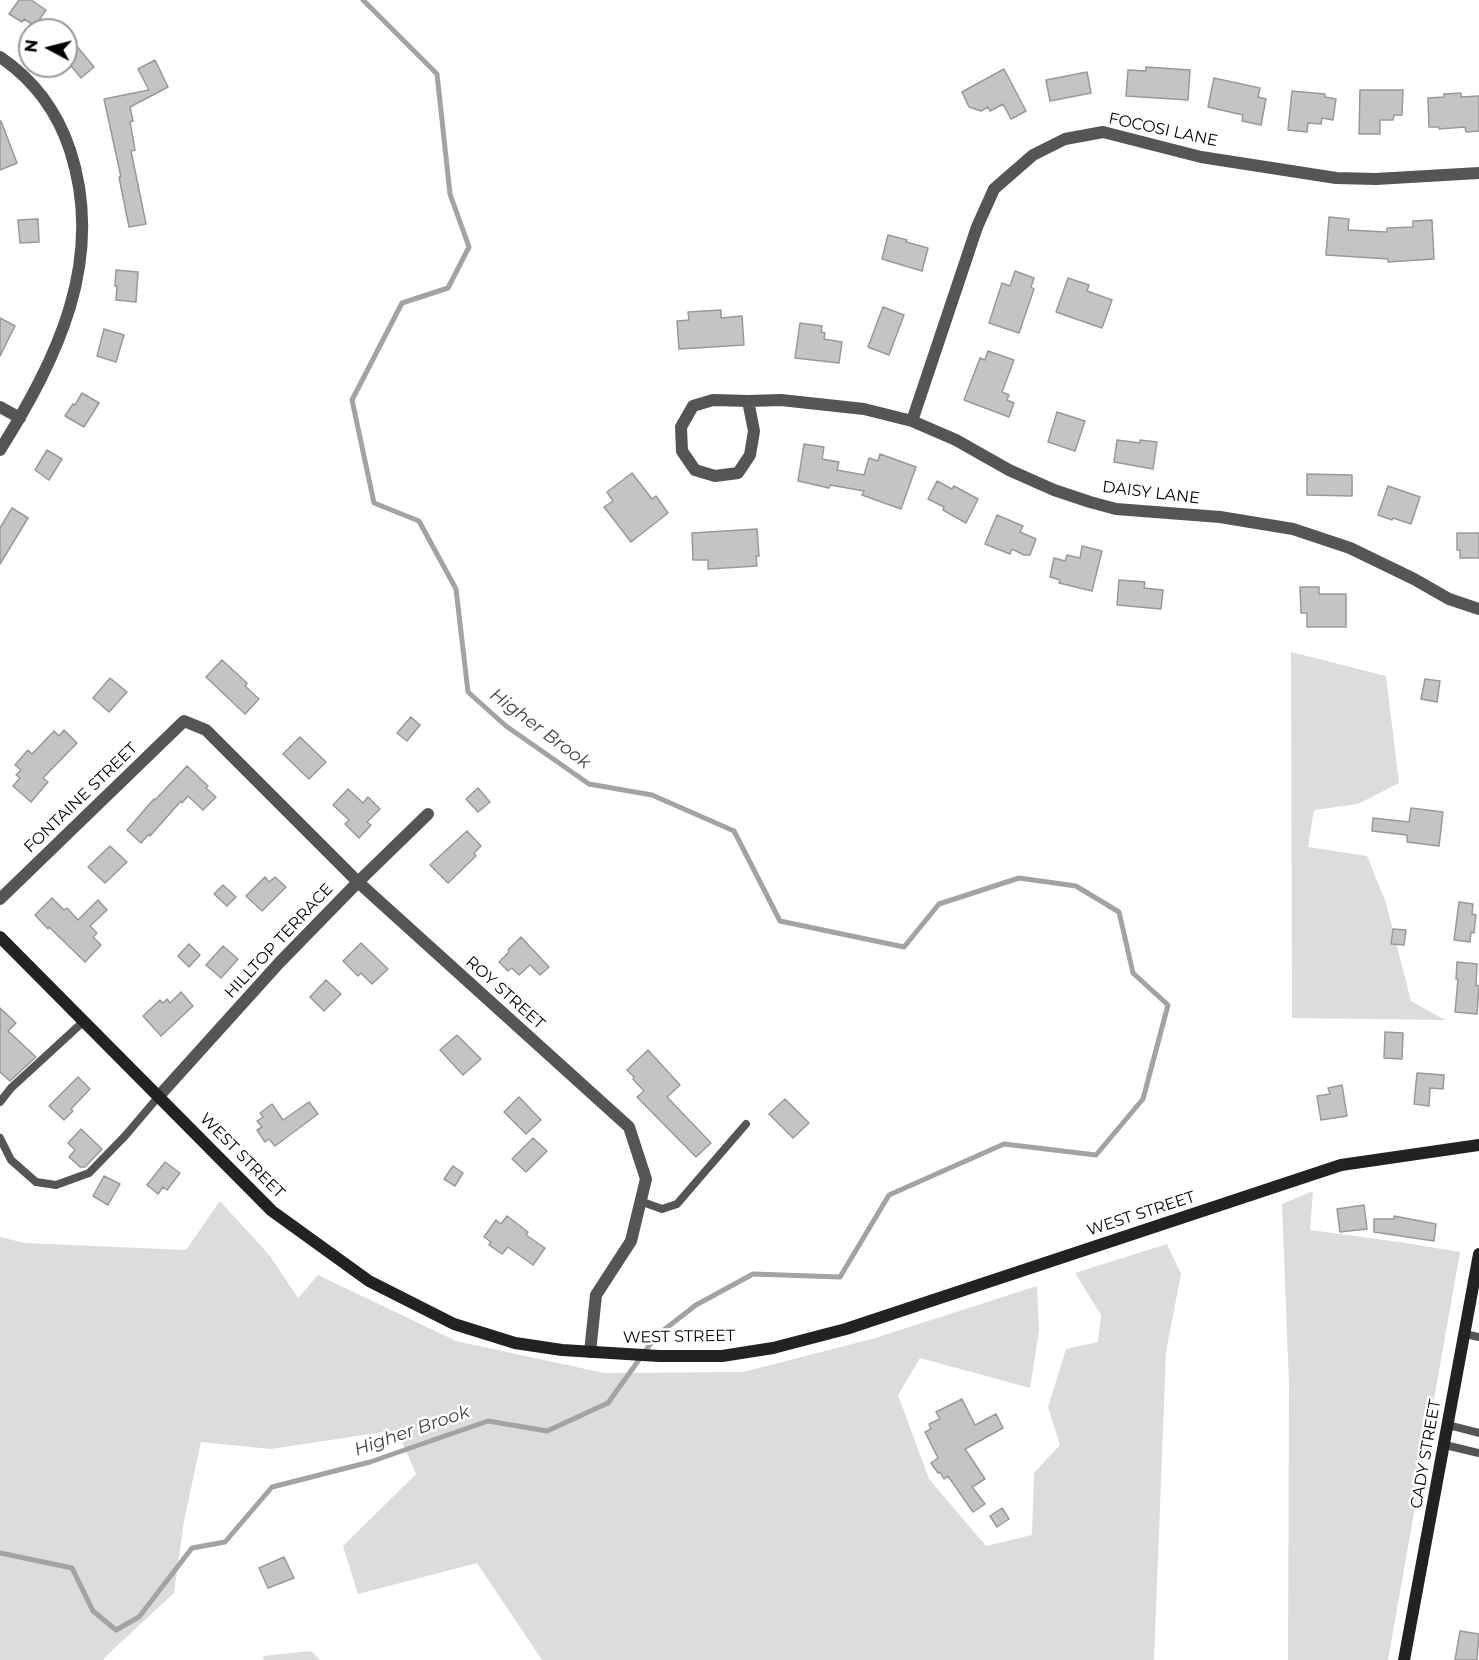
<!DOCTYPE html>
<html>
<head>
<meta charset="utf-8">
<style>
  body { margin:0 }
  #map { position:relative; width:1479px; height:1660px; overflow:hidden; background:#fff; font-family:Montserrat,sans-serif }
  canvas { display:block }
  .north { position:absolute; left:18px; top:18px; width:60px; height:60px; box-sizing:border-box; background:#fff; border:2px solid #999; border-radius:50%; rotate:277deg; font-size:16px; font-weight:700; line-height:24px; text-align:center; color:#000 }
  .north::after { content:''; display:block; margin:auto; width:21px; height:27px; background:#000; clip-path:polygon(50% 0,100% 100%,50% 72%,0 100%) }
</style>
</head>
<body>
<div id="map">
<canvas width="1479" height="1660"></canvas>
<div class="north">N</div>
</div>
<script>
const c = document.querySelector('canvas').getContext('2d');
c.lineJoin = 'round';
function paint(path, color) { c.fillStyle = color; c.fill(path, 'evenodd'); }
function stroke(path, color, width, dash) { c.strokeStyle = color; c.lineWidth = width; c.lineCap = dash ? 'butt' : 'round'; c.setLineDash(dash || []); c.stroke(path); }
function label(font, color, halo, rows, align = 'center') {
  c.font = font + ' Montserrat,sans-serif'; c.lineWidth = 5; c.setLineDash([]); c.textBaseline = 'middle'; c.strokeStyle = halo; c.fillStyle = color; for (const [text, x, y, turn = 0] of rows) {
    c.save(); c.translate(x, y); c.rotate((+turn || 0) * Math.PI / 180); c.textAlign = isNaN(turn) ? turn : align; if (halo) c.strokeText(text, 0, 0); c.fillText(text, 0, 0); c.restore();
  }
}
const green = new Path2D(`
  M1291 652 1386 676 1399 783 1358 804 1314 810 1308 847 1367 856 1386 903 1411 1001 1445 1020 1292 1018Z
  M1313 1191 1310 1230 1399 1242 1460 1252 1388 1660H1288L1289 1385 1282 1204Z
  M220 1201 270 1256 298 1298 318 1275 456 1341 604 1373 743 1372 872 1339 1037 1286 1039 1331 1030 1388 920 1358 898 1395 929 1479 986 1546 1032 1535 1034 1473 1060 1445 1048 1407 1066 1349 1098 1342 1101 1315 1075 1273 1167 1244 1181 1274 1166 1352 1154 1660H542L477 1563 358 1594 343 1546 416 1474 397 1430 271 1449 201 1442 184 1521 174 1593 104 1658V1660H0V1237L25 1243 186 1250Z
  M311 1651 320 1660H264L263 1656Z`);
const stream = new Path2D(`
  M0 1553 72 1568 93 1611 116 1630 139 1617 192 1548 225 1542 272 1487 370 1462 488 1421 547 1431 608 1403 656 1336 696 1305 753 1274 840 1277 889 1195 1004 1144 1096 1155 1143 1099 1168 1005 1133 973 1119 912 1076 886 1019 878 939 904 904 947 780 921 734 831 652 795 589 784 506 726 468 692 456 589 419 521 374 503 352 400 402 303 448 288 469 247 450 194 437 74 363 0`);
const building = new Path2D(`
  M19 0H31L46 10 35 26 24 19 22 22 9 14Z
  M66 33 94 67 81 78 66 60Z
  M155 60 168 87 130 107 133 121 130 122 135 150 131 151 146 224 129 227 119 177H121L104 99 149 90 138 69Z
  M1146 67 1190 70 1188 100 1126 96 1128 70 1146 71Z
  M1004 69 1026 111 1011 119 1003 104 990 111 988 107 981 111 969 107 962 92Z
  M1087 72 1091 93 1050 101 1046 80Z
  M1214 78 1260 88 1258 97 1266 99 1261 125 1242 121 1243 115 1208 107Z
  M1360 90H1403L1402 115H1394L1393 120H1380V134H1359Z
  M1292 91 1325 94V97L1336 99 1333 120 1322 118 1321 124 1308 123 1307 132 1288 130Z
  M1461 93V97L1479 96V131L1466 132 1465 127 1439 129V127H1429L1428 98 1444 97V94Z
  M0 121H1L17 163 0 170Z
  M1329 217 1349 219 1348 230 1387 232V228L1413 227V221L1432 220 1434 259 1388 262V259L1326 255Z
  M38 219 39 242 20 243 18 220Z
  M888 235 907 240 906 242 928 248 922 271 882 259Z
  M116 270 138 272 136 302 116 300 117 286H115Z
  M1015 271 1034 278 1031 287 1034 289 1019 333 989 323 1002 283 1010 286Z
  M1068 278 1089 285 1087 291 1112 300 1102 328 1056 312Z
  M883 307 904 315 889 355 868 347Z
  M721 310V318L742 316 744 345 679 349 677 321 689 320 688 312Z
  M0 318 15 326 0 356Z
  M800 323 822 326 821 332 825 333 824 339 842 342 839 363 795 358Z
  M104 329 124 335 116 362 97 356Z
  M988 351 1014 360 1002 392 1009 395 1007 400 1014 403 1009 417 964 400 980 358 985 360Z
  M82 393 99 403 84 427 65 416 73 404 75 405Z
  M1057 412 1085 421 1075 451 1048 442Z
  M1117 440 1140 443V440L1157 442 1153 469 1114 462Z
  M804 444 824 447 822 459 839 462 837 470 864 475 869 458 878 461 880 454 916 467 901 509 862 495 864 491 830 485 829 488 798 481Z
  M47 450 62 459 49 480 35 470Z
  M632 473 652 499 656 496 668 513 631 542 604 507 613 501 607 492Z
  M1307 474 1352 475V496L1307 495Z
  M937 481 952 489 954 486 978 499 966 523 943 510 944 507 928 499Z
  M1388 486 1420 497 1411 524 1393 518 1392 520 1378 515Z
  M12 508 28 518 0 564V528Z
  M997 515 1023 526 1020 532 1036 539 1030 555H1024L1012 549 1010 554 985 544Z
  M757 529 759 556H756L757 566 708 569V560H693L692 533Z
  M1457 533H1479V558H1460V550H1457Z
  M1082 546 1102 551 1092 591 1059 583 1060 580 1050 577 1054 558 1065 561 1067 555 1080 558Z
  M1119 580 1145 582 1144 588 1163 590 1161 609 1117 605Z
  M1300 587H1319V594H1346V627H1307V613H1301Z
  M222 660 247 683 245 686 259 699 245 714 206 677Z
  M110 678 127 692 109 712 93 698Z
  M1425 679 1440 681 1437 702 1421 699Z
  M411 717 420 725 407 741 397 733Z
  M64 730 77 743 43 778 48 782 31 802 13 786 20 778 16 775 21 770 15 765 28 750 32 754 54 731 59 736Z
  M300 737 326 762 309 779 283 754Z
  M187 766 208 786 206 788 216 797 203 810 188 796 182 803 181 801 150 836 149 834 141 843 127 830 154 799 155 800Z
  M478 788 490 802 478 812 466 799Z
  M348 789 363 803 368 797 380 809 367 822 371 825 359 838 345 824 349 820 333 805Z
  M1411 808 1443 812 1439 846 1407 842V835L1372 831 1373 818 1409 822Z
  M467 831 481 846 474 853 476 856 448 883 430 865Z
  M110 846 127 862 105 883 88 867Z
  M265 877 269 882 275 877 286 887 262 911 246 896Z
  M223 885 236 897 227 906 214 894Z
  M52 898 64 910 67 908 78 920 98 900 107 910 90 926 97 933 93 937 101 945 85 962 49 927 48 929 35 915Z
  M1459 902 1473 904 1472 914 1476 915 1474 933 1471 932 1470 942 1454 940Z
  M1393 929 1406 930 1404 945 1391 944Z
  M521 937 549 967 540 975 530 965 519 975 512 968 508 971 499 962 509 952 508 950Z
  M361 943 388 969 372 984 361 973 358 976 343 961Z
  M189 944 200 955 189 967 178 956Z
  M223 946 238 959 221 978 206 965Z
  M1457 962 1477 964 1476 985 1479 986 1477 1014 1455 1012 1458 979H1456Z
  M326 980 341 994 324 1011 310 997Z
  M181 992 193 1006 161 1036 143 1016 160 1000 163 1003 167 999 170 1003Z
  M0 1008 16 1023 8 1031 36 1057 10 1081 0 1072Z
  M1385 1032 1403 1033 1402 1059 1384 1058Z
  M457 1035 481 1059 463 1075 440 1050Z
  M648 1050 680 1085 667 1097 711 1143 696 1157 637 1097 644 1091 633 1079 634 1077 627 1070Z
  M1417 1073 1444 1075 1443 1089 1430 1088 1429 1106 1414 1104Z
  M78 1077 90 1089 71 1109 73 1111 64 1120 49 1106Z
  M1342 1085 1347 1116 1321 1120 1317 1096 1330 1094 1328 1088Z
  M519 1097 541 1120 526 1134 504 1112Z
  M785 1099 809 1123 793 1138 769 1114Z
  M309 1102 318 1114 275 1146 269 1139 265 1142 257 1130 262 1127 257 1121 263 1117 260 1113 272 1104 283 1120Z
  M81 1129 102 1149 85 1167H80L69 1157 75 1150 68 1143Z
  M533 1138 547 1151 526 1172 512 1159Z
  M165 1162 180 1173 167 1190 163 1187 158 1194 147 1185Z
  M453 1166 463 1173 455 1186 444 1179Z
  M104 1176 120 1184 108 1205 93 1196Z
  M1364 1205 1367 1229 1340 1232 1337 1209Z
  M507 1216 528 1232 526 1235 545 1248 533 1265 508 1247 502 1254 489 1245 491 1242 484 1237 496 1220 501 1224Z
  M1394 1216 1436 1224 1434 1241 1374 1232V1219H1394Z
  M962 1399 975 1425 996 1414 1003 1428 965 1449 985 1479 972 1487 985 1504 973 1512 948 1476 944 1479 940 1472 938 1473 931 1463 938 1458 925 1432 931 1429 929 1424 940 1419 936 1412Z
  M1002 1508 1009 1519 997 1527 990 1516Z
  M284 1557 294 1578 268 1588 259 1568Z
  M1460 1631 1479 1634 1477 1660H1455Z`);
const lane = new Path2D(`
  M0 1102 11 1088 84 1021
  M0 1138 11 1160 36 1182 56 1185 89 1173 125 1136 159 1096
  M640 1201 662 1209 677 1204 746 1124
  M1465 1334 1479 1337
  M1448 1425 1479 1433
  M1445 1445 1479 1453`);
const street = new Path2D(`
  M0 57C34 80 57 111 70 150 106 260 57 359 0 450
  M748 401 754 431 750 455 738 473 715 476 695 470 682 451 681 427 693 406 713 400 748 401 781 400 864 409 912 421 956 440 1009 470 1054 490 1090 502 1116 509 1220 517 1293 529 1350 548 1414 579 1449 599 1479 609
  M0 407 20 418
  M912 421 977 227 994 189 1033 155 1065 139 1103 132 1201 157 1336 178 1376 179 1479 173
  M0 899 184 721 206 730 358 882 629 1127 646 1179 631 1241 596 1295 590 1352
  M159 1096 279 963 358 882 428 814`);
const secondary = new Path2D(`
  M0 937 272 1211 369 1281 454 1324 515 1343 562 1350 659 1356H722L773 1348 846 1329 1341 1165 1479 1145
  M1404 1660 1479 1254`);
const streetNames = [
  ["FOCOSI LANE",1163,130,12],
  ["DAISY LANE",1151,493,7],
  ["FONTAINE STREET",81,798,-44],
  ["HILLTOP TERRACE",279,941,-47],
  ["ROY STREET",505,993,42],
  ["WEST STREET",242,1156,45],
  ["WEST STREET",1141,1214,-18],
  ["WEST STREET",679,1337,-1],
  ["CADY STREET",1426,1454,-80]
];
const waterNames = [
  ["Higher Brook",540,729,37],
  ["Higher Brook",412,1431,-19]
];
paint(green, '#dcdcdc');
stroke(stream, '#a3a3a3', 5);
paint(building, '#c4c4c4');
stroke(building, '#999', 1.5);
stroke(lane, '#555', 8);
stroke(street, '#555', 12);
stroke(secondary, '#222', 12);
label('16px', '#000', '#fff', streetNames);
label('italic 18px', '#444', '#fff', waterNames);
</script>
</body>
</html>
